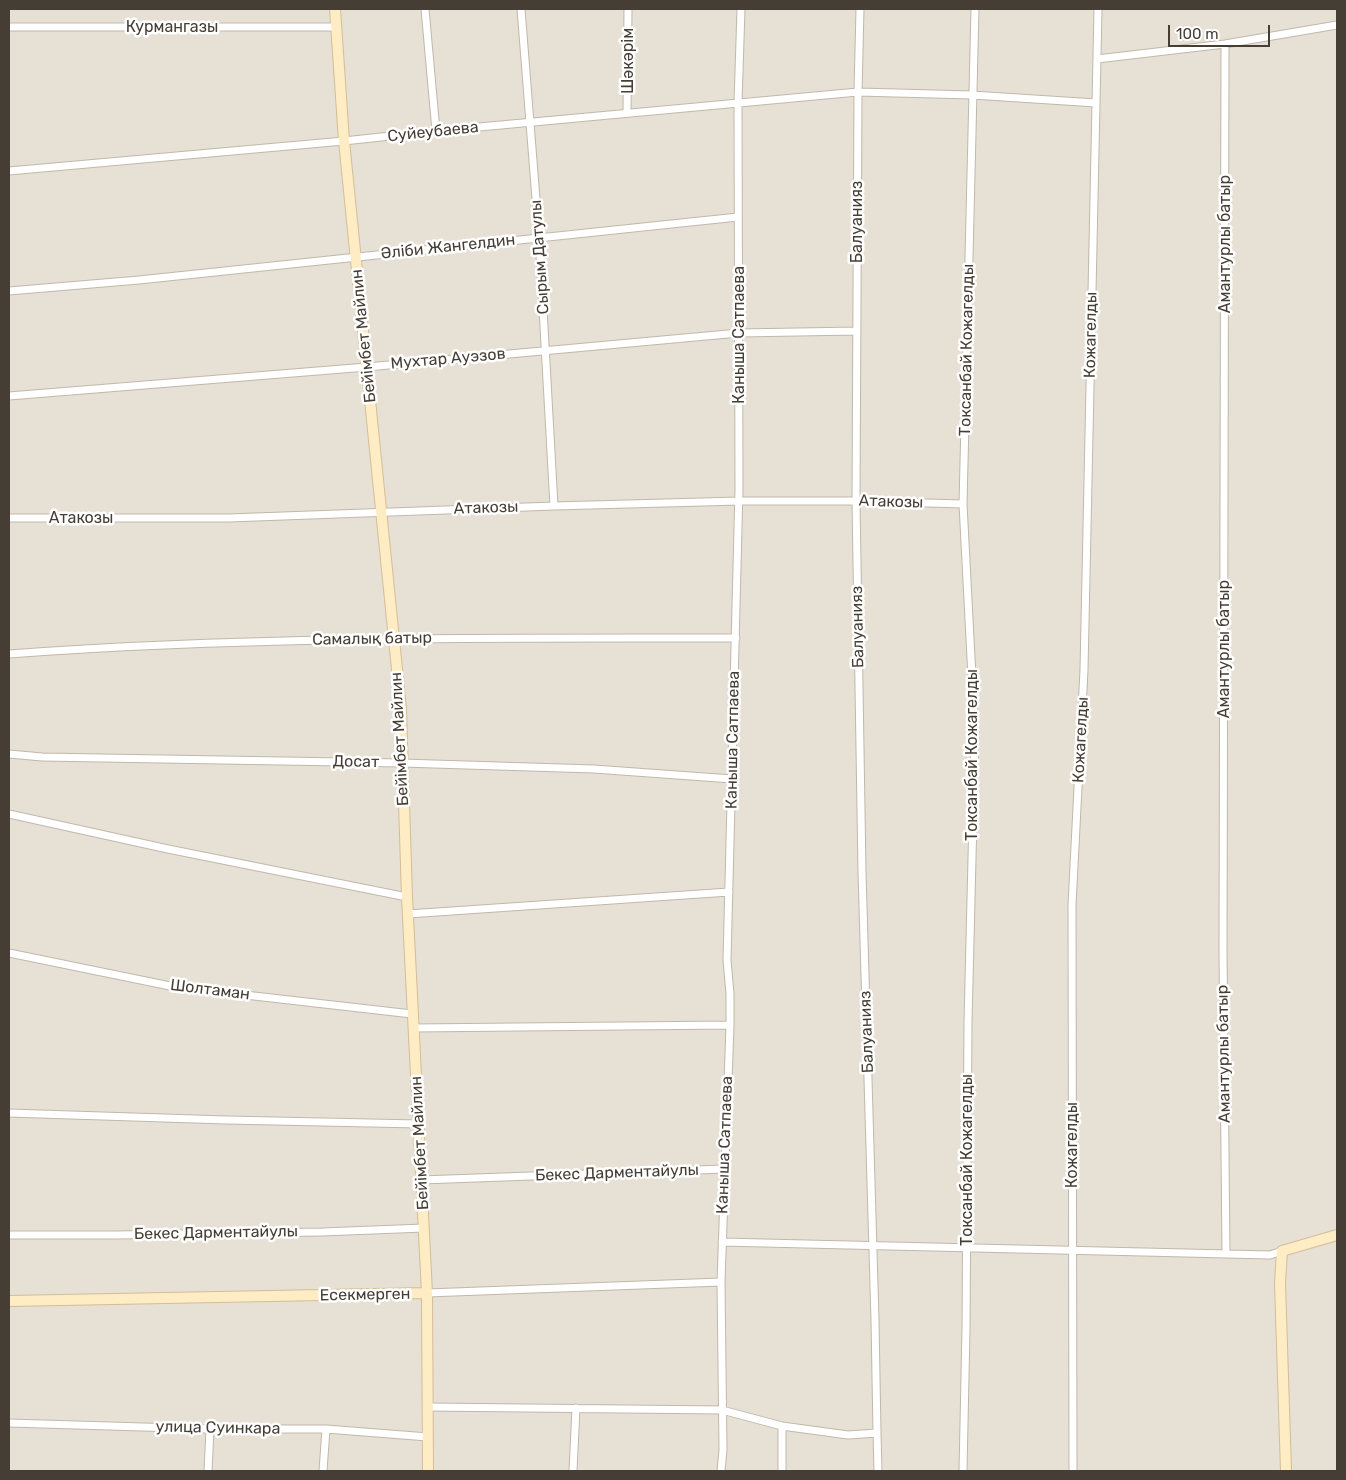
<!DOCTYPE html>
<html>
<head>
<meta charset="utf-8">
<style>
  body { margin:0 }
  #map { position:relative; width:1346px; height:1480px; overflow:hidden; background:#f3eee6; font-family:Rubik,sans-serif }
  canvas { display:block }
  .frame { position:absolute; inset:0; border:10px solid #463e35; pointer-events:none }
  .scale { position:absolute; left:1168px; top:25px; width:102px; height:22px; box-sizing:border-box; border:2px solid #463e35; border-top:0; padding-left:6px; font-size:15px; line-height:18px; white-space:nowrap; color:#463e35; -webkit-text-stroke:4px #fff; paint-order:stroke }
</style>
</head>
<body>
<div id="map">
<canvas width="1346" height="1480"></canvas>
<div class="frame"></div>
<div class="scale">100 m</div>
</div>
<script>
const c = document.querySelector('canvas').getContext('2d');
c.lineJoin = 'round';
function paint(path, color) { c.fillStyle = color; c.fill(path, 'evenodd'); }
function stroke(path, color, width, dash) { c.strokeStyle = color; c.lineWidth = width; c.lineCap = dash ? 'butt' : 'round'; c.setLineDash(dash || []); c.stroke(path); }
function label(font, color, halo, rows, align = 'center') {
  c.font = font + ' Rubik,sans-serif'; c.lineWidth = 5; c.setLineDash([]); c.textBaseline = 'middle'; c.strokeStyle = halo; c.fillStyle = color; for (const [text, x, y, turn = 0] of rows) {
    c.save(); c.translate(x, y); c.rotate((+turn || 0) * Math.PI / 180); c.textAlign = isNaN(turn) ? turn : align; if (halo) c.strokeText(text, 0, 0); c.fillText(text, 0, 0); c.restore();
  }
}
const residential = new Path2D(`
  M9 9H1337V1471H9Z`);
const street = new Path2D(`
  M425 9 436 131
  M521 9 539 237 554 506
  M9 27H336
  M1225 44 1223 953 1226 1253
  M1097 59 1225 44 1337 25
  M627 113 628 9
  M9 171 344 141 436 131 858 92 972 95 1096 103
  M9 291 139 280 738 217
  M9 396 367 367 739 333 857 331
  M9 518H229L554 506 739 501H856L963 504
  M9 654C251 636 493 638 736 638
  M9 754 42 757 402 763 594 769 732 779
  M9 814 168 849 407 897
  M408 914 729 892
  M9 953 175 987 412 1014
  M413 1028 730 1025
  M9 1113 226 1120 419 1124
  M421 1180 724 1169
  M9 1235H115L322 1232 424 1228
  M722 1242 1270 1255 1282 1251
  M427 1293 721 1282
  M428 1407 722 1410 782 1426 848 1435 877 1433 875 1320 862 872 856 501 858 92 860 9
  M9 1423 210 1429H326L428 1437
  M877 1433 878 1471
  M208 1471 210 1429
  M323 1471 326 1429
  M573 1471 576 1408
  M721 1471 723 1450 721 1282 730 1025V994L727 960 739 489 738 103 741 9
  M782 1471V1426
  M963 1471 966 1329 968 1022 975 735 963 504 975 9
  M1073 1471 1072 905 1084 670 1098 9`);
const secondary = new Path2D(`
  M335 9 344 141 401 709 407 897 427 1293 428 1471
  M9 1301 427 1293
  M1286 1471 1280 1283 1282 1251 1337 1235`);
const streetNames = [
  ["Курмангазы",172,27],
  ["Шәкәрім",628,61,-90],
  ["Суйеубаева",433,132,-6],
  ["Балуанияз",857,222,-90],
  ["Амантурлы батыр",1225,244,-90],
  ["Әліби Жангелдин",448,247,-6],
  ["Сырым Датулы",540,257,-94],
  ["Каныша Сатпаева",739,335,-90],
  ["Кожагелды",1091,335,-89],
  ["Бейімбет Майлин",364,336,-96],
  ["Токсанбай Кожагелды",967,350,-89],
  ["Мухтар Ауэзов",448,359,-5],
  ["Атакозы",891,502,2],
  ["Атакозы",486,508,-2],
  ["Атакозы",81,518],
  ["Балуанияз",858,627,-91],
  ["Самалық батыр",372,639,-1],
  ["Амантурлы батыр",1224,649,-90],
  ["Бейімбет Майлин",400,739,-93],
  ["Каныша Сатпаева",733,740,-89],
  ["Кожагелды",1081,740,-87],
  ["Токсанбай Кожагелды",972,755,-90],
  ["Досат",356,762,1],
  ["Шолтаман",210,990,7],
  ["Балуанияз",867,1032,-92],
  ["Амантурлы батыр",1224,1054,-91],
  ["Бейімбет Майлин",420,1143,-93],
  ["Каныша Сатпаева",725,1145,-88],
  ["Кожагелды",1072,1145,-90],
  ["Токсанбай Кожагелды",967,1160,-90],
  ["Бекес Дарментайулы",617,1173,-2],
  ["Бекес Дарментайулы",216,1233,-1],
  ["Eсекмерген",365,1295,-1],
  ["улица Суинкара",218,1428,1]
];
paint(residential, '#e7e0d4');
stroke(street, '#c1b8ac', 9);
stroke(secondary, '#d3be96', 12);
stroke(street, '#fff', 7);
stroke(secondary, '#feecc5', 10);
label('16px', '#463e35', '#fff', streetNames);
</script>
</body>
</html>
